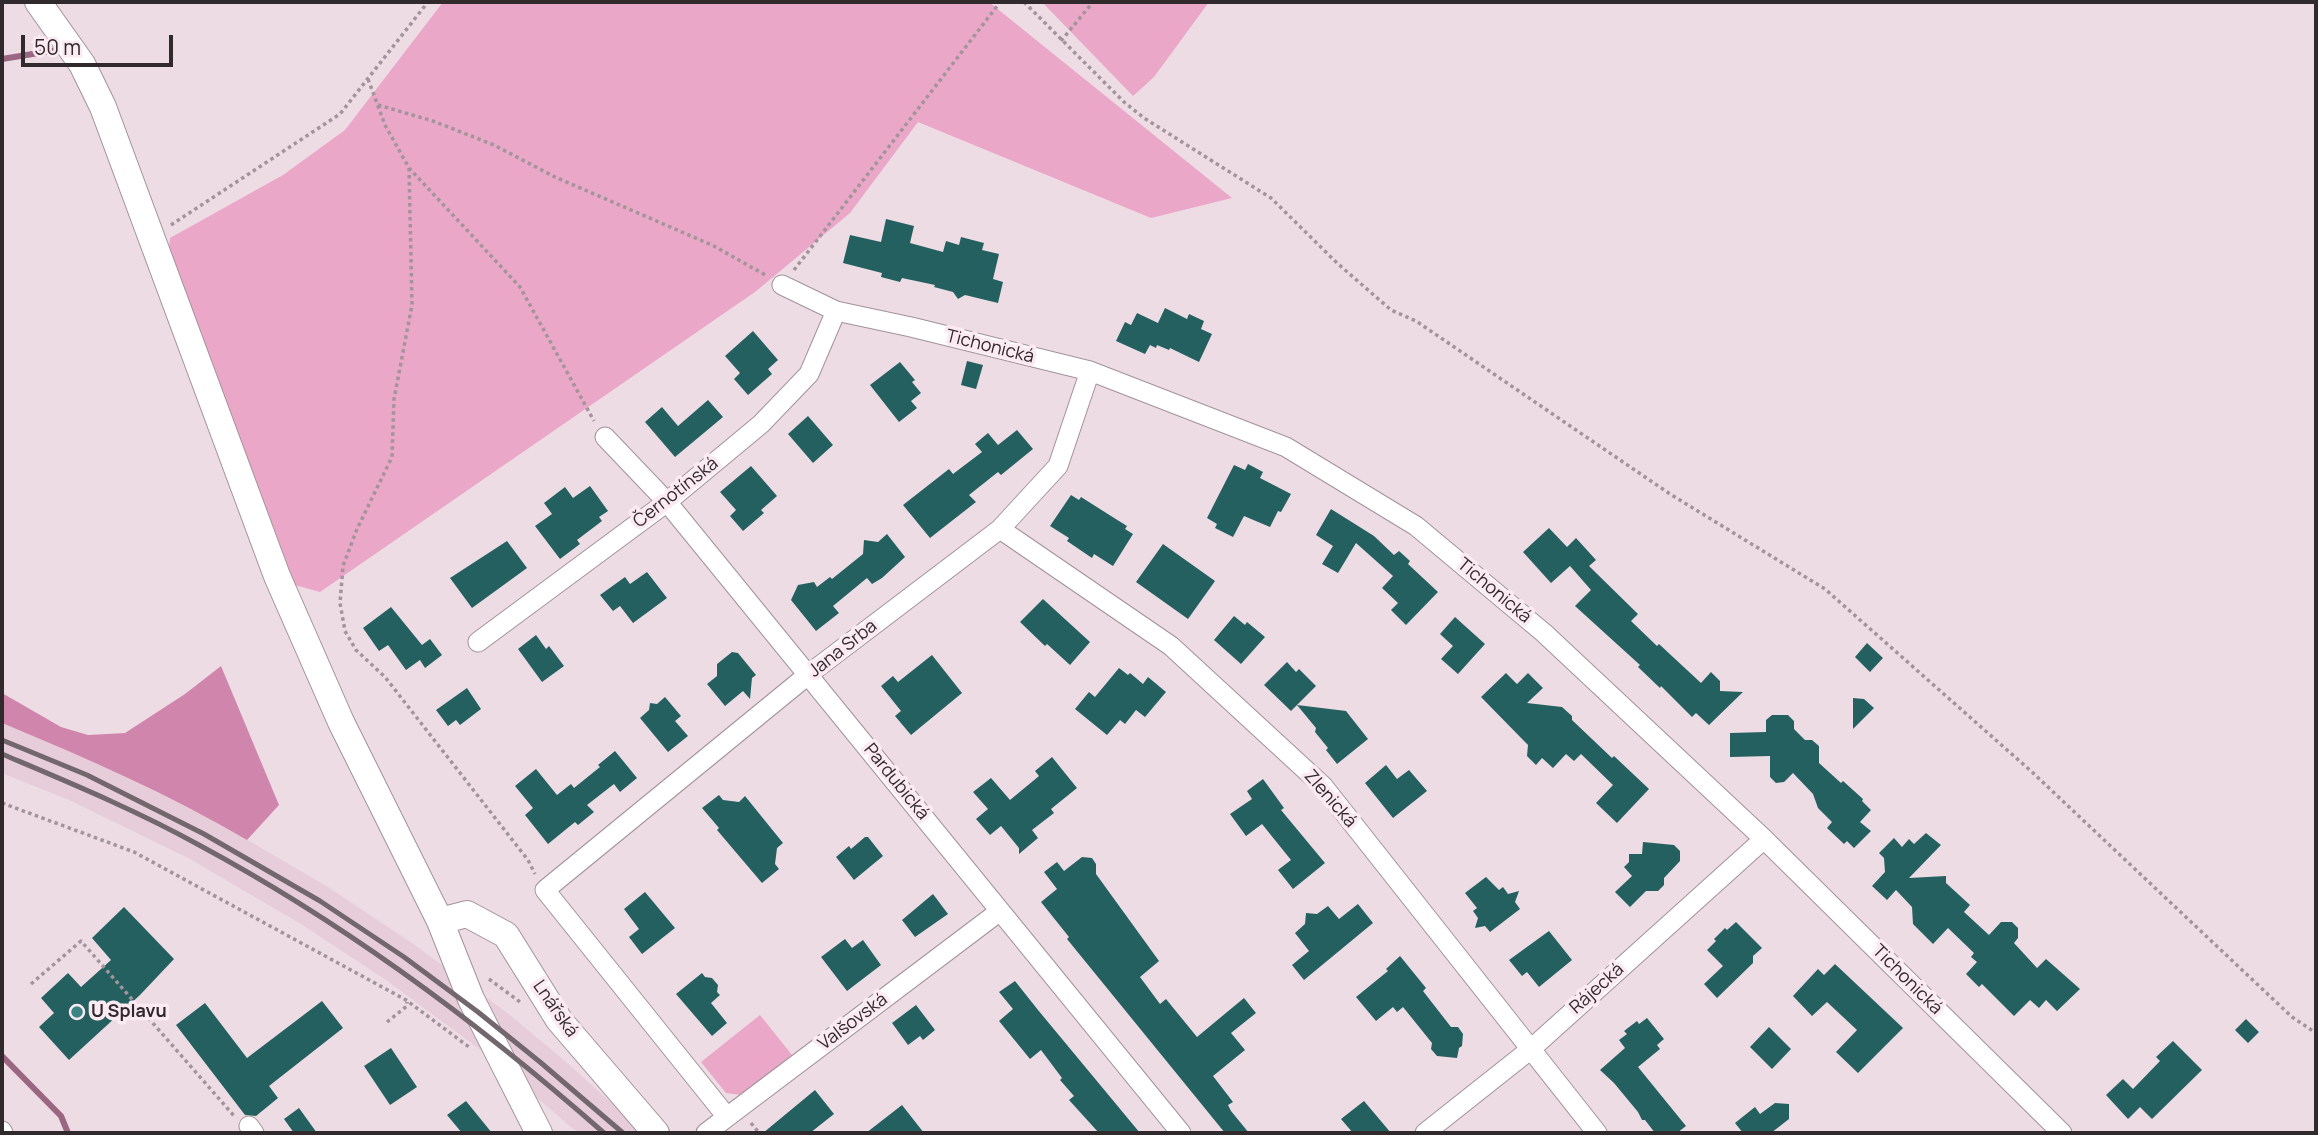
<!DOCTYPE html>
<html>
<head>
<meta charset="utf-8">
<style>
  body { margin:0 }
  #map { position:relative; width:2318px; height:1135px; overflow:hidden; background:#eedce5; font-family:Manrope,sans-serif }
  canvas { display:block }
  .frame { position:absolute; inset:0; border:4px solid #312a2d; pointer-events:none }
  .scale { position:absolute; left:21px; top:35px; width:152px; height:32px; box-sizing:border-box; border:4px solid #312a2d; border-top:0; padding-left:9px; font-size:21px; line-height:24px; white-space:nowrap; color:#312a2d; -webkit-text-stroke:5px #fceaf2; paint-order:stroke }
</style>
</head>
<body>
<div id="map">
<canvas width="2318" height="1135"></canvas>
<div class="frame"></div>
<div class="scale">50 m</div>
</div>
<script>
const c = document.querySelector('canvas').getContext('2d');
c.lineJoin = 'round';
function paint(path, color) { c.fillStyle = color; c.fill(path, 'evenodd'); }
function stroke(path, color, width, dash) { c.strokeStyle = color; c.lineWidth = width; c.lineCap = dash ? 'butt' : 'round'; c.setLineDash(dash || []); c.stroke(path); }
function label(font, color, halo, rows, align = 'center') {
  c.font = font + ' Manrope,sans-serif'; c.lineWidth = 7; c.setLineDash([]); c.textBaseline = 'middle'; c.strokeStyle = halo; c.fillStyle = color; for (const [text, x, y, turn = 0] of rows) {
    c.save(); c.translate(x, y); c.rotate((+turn || 0) * Math.PI / 180); c.textAlign = isNaN(turn) ? turn : align; if (halo) c.strokeText(text, 0, 0); c.fillText(text, 0, 0); c.restore();
  }
}
const built = new Path2D(`
  M2 723 88 759 212 819 328 887 412 943 510 1015 565 1061 645 1133H578L482 1051 386 980 304 926 190 859 69 800 2 773Z`);
const green = new Path2D(`
  M443 2H989L1232 198 1151 218 918 122 850 213 755 292 320 592 295 585 169 248 170 238 283 175 345 130Z
  M1042 2H1209L1154 77 1133 96Z
  M760 1015 792 1055 741 1095 726 1093 701 1062Z`);
const forest = new Path2D(`
  M221 666 279 805 247 840C169 794 86 758 2 723V693L61 727 88 735 125 733 185 694Z`);
const stream = new Path2D(`
  M2 59 63 49
  M2 1056 61 1116 68 1133`);
const building = new Path2D(`
  M886 219 914 226 910 243 943 252 946 241 959 245 961 237 984 243 982 250 999 254 993 279 1003 282 998 303 965 295 958 299 953 292 934 287 935 285 902 278 900 282 881 277 882 273 843 263 850 235 881 242Z
  M1165 308 1187 319 1189 314 1204 321 1201 329 1212 334 1199 362 1170 348 1169 350 1157 345 1156 348 1150 345 1145 354 1116 341 1125 322 1131 325 1137 313 1158 323Z
  M753 331 778 360 768 369 772 374 748 395 734 379 740 373 725 356Z
  M967 361 983 365 976 389 961 385Z
  M900 362 915 380 912 382 921 393 911 401 917 408 899 422 870 385Z
  M708 400 723 417 675 457 645 422 662 407 678 426Z
  M808 416 833 445 813 463 788 434Z
  M1017 430 1033 449 1001 475 998 472 969 495 976 502 930 538 903 505 949 469 953 474 982 452 975 444 988 433 998 445Z
  M1248 464 1263 472 1260 478 1291 494 1281 512 1278 511 1270 527 1244 516 1233 537 1215 528 1217 524 1207 518 1234 465 1245 470Z
  M751 466 777 496 761 510 764 513 743 531 730 516 736 510 720 492Z
  M590 486 608 511 599 517 602 521 577 540 580 544 560 559 535 526 552 514 544 503 565 487 573 498Z
  M1071 495 1079 500 1081 497 1111 516 1127 526 1125 529 1133 534 1113 566 1094 554 1092 558 1067 541 1069 538 1050 526Z
  M1331 509 1374 536 1394 555 1399 551 1410 561 1408 564 1438 592 1406 625 1391 610 1398 603 1382 588 1393 576 1356 543 1338 573 1322 564 1333 546 1316 535Z
  M1549 528 1567 547 1576 538 1596 560 1589 566 1638 614 1631 621 1657 646 1659 644 1701 683 1711 672 1720 681V691L1743 692 1709 725 1696 713 1692 717 1661 686 1660 688 1638 667 1640 665 1575 606 1591 590 1570 566 1551 583 1523 552Z
  M887 534 905 557 882 578 872 584 867 578 833 606 839 613 816 631 791 600 798 585 814 582 817 587 830 577 832 579 863 554 864 540 878 542Z
  M507 541 527 568 472 608 450 578Z
  M1163 544 1215 581 1188 619 1136 582Z
  M647 572 667 598 633 623 620 606 613 611 600 595 625 577 630 584Z
  M1043 599 1090 642 1070 665 1047 644 1045 646 1020 622Z
  M391 607 422 645 430 639 442 655 425 668 420 660 406 670 388 645 379 651 363 628Z
  M1234 616 1245 625 1247 622 1265 637 1241 664 1214 640Z
  M1455 617 1485 644 1458 674 1441 659 1453 646 1440 634Z
  M536 635 546 649 549 646 564 666 542 682 518 649Z
  M1867 643 1883 658 1870 672 1855 657Z
  M732 652 738 653 756 675 752 678 750 699 743 691 725 706 707 684 717 676V664Z
  M932 655 962 693 911 735 895 716 901 711 881 686 893 676 898 682Z
  M1287 662 1296 672 1299 669 1316 686 1291 711 1264 685Z
  M1119 668 1128 675 1130 673 1143 684 1148 677 1166 692 1145 717 1136 710 1125 724 1120 720 1107 735 1075 709 1089 692 1095 697Z
  M1506 673 1517 684 1528 673 1543 688 1527 703 1562 707 1572 716V720L1612 758 1614 756 1649 789 1617 823 1596 803 1613 785 1581 754 1574 761 1566 754 1553 768 1542 758 1536 765 1527 756 1528 745 1481 697Z
  M467 688 481 709 460 725 456 720 448 726 436 710Z
  M665 697 681 716 675 721 688 736 668 752 640 718 649 710 650 703 657 704Z
  M1853 698 1864 699 1874 708 1853 729Z
  M1297 705 1346 711 1368 739 1337 764 1326 750 1328 748 1315 732 1316 728Z
  M1772 715H1788L1794 721V729L1805 740H1812L1819 746V763L1841 783 1843 781 1863 799 1862 801 1871 810 1860 822 1871 831 1854 848 1847 841 1844 844 1827 828 1832 822 1818 808 1813 794 1793 773 1784 782 1776 783 1770 777V756L1730 757V733L1766 732V720Z
  M615 751 637 778 620 792 614 784 587 805 594 812 578 825 575 822 548 844 525 815 533 808 515 786 536 769 557 795 571 784 574 788 600 767 598 765Z
  M1052 757 1077 788 1051 809 1054 813 1032 830 1038 838 1019 854V848L1001 826 990 835 976 819 988 809 973 792 991 778 1010 800 1039 776 1035 771Z
  M1386 765 1397 779 1409 770 1427 791 1393 818 1365 783Z
  M1263 779 1284 808 1281 810 1325 863 1293 889 1278 870 1291 860 1262 824 1246 836 1230 814 1252 799 1247 791Z
  M719 795 723 800 739 802 745 796 783 843 777 848 775 864 779 869 762 883 717 830 719 828 702 808Z
  M1926 833 1941 845 1909 878 1946 876V883L1970 905 1964 912 1989 935 2001 922H2012L2018 928V938L2014 943 2037 968 2046 959 2080 989 2057 1011 2046 1000 2039 1008 2030 1000 2014 1016 1982 984 1979 987 1966 974 1977 962 1971 957 1974 953 1948 928 1933 944 1913 924 1912 907 1896 890 1887 900 1872 886 1885 872 1884 858 1879 853 1894 838 1902 847 1909 839 1914 844Z
  M865 837H868L883 856 854 880 836 857 849 846 851 849Z
  M1643 842 1674 845 1680 851V861L1664 878V885L1658 891H1646L1630 907 1615 892 1632 876 1624 867 1629 862V854H1642Z
  M1082 857 1092 858 1096 864V874L1159 961 1140 977 1160 1004 1166 999 1197 1037 1244 998 1256 1013 1231 1033 1245 1050 1213 1076 1233 1102 1228 1105 1231 1111 1249 1133H1225L1067 939 1069 937 1041 902 1057 889 1044 872 1057 862 1064 871Z
  M1486 877 1499 890 1503 887 1508 894 1519 891 1515 902 1520 909 1490 932 1485 926 1475 928 1478 918 1473 911 1477 908 1465 893Z
  M645 892 675 928 642 954 629 937 639 929 624 909Z
  M933 894 948 914 915 937 902 920Z
  M1358 904 1373 923 1304 980 1292 965 1309 951 1295 933 1305 924 1306 913 1317 914 1328 906 1339 919Z
  M124 907 174 959 140 995 69 1060 39 1027 54 1013 41 998 68 973 81 987 111 960 92 938Z
  M1736 922 1762 948 1753 956V963L1717 998 1704 984 1723 966 1707 950 1716 941 1714 939 1725 928 1727 930Z
  M1549 931 1572 960 1539 987 1527 972 1522 976 1509 960Z
  M845 939 852 948 863 940 881 965 847 991 821 957Z
  M1400 956 1426 988 1423 991 1451 1027H1458L1463 1034 1462 1046 1459 1048 1457 1058 1437 1056 1431 1049 1432 1043 1403 1007 1397 1012 1393 1007 1376 1021 1356 997 1388 971 1386 969Z
  M1835 964 1903 1028 1858 1073 1836 1052 1857 1030 1827 1002 1812 1016 1793 996 1818 969 1824 975Z
  M702 973 705 977 712 978 718 985 717 992 720 995 711 1003 727 1023 712 1036 676 994Z
  M1015 981 1038 1010 1140 1133H1099L1069 1100 1074 1096 1060 1080 1062 1078 1041 1050 1030 1059 999 1021 1013 1009 999 992Z
  M322 1001 343 1028 269 1086 278 1098 256 1116 245 1115 176 1025 205 1003 247 1058Z
  M916 1005 935 1030 923 1040 920 1036 908 1045 892 1023Z
  M1647 1018 1664 1039 1657 1045 1660 1049 1638 1067 1686 1126 1677 1133H1655L1645 1120H1642L1638 1112 1614 1083 1600 1070 1625 1048 1619 1040 1627 1034 1624 1031 1637 1021 1639 1024Z
  M2246 1019 2259 1032 2248 1043 2235 1030Z
  M1769 1027 1791 1049 1772 1069 1750 1047Z
  M2173 1041 2202 1070 2152 1119 2140 1107 2128 1119 2106 1095 2123 1079 2133 1089 2160 1061 2156 1057Z
  M391 1048 417 1087 390 1105 364 1066Z
  M815 1090 834 1114 810 1133H763Z
  M466 1101 492 1133H462L447 1115Z
  M1364 1101 1391 1133H1353L1341 1119Z
  M1775 1103 1789 1104V1119L1771 1133H1743L1735 1123 1755 1107 1760 1114Z
  M902 1105 924 1133H866Z
  M299 1108 317 1133H294L284 1119Z`);
const path = new Path2D(`
  M1024 2 1124 102 1144 118 1271 198 1337 263 1391 310 1416 321 1670 494 1825 589 2032 772 2292 1017 2316 1033
  M1061 41 1093 2
  M368 79 385 125 409 168 520 287 594 421
  M378 105 433 121 494 145 555 177 714 246 767 276
  M409 168 412 305 394 399 392 457 357 529 343 566 340 603 345 631 356 650 385 677 528 860 535 874
  M171 225 340 114 428 2
  M794 270 971 40 998 5 997 2
  M2 803 134 852 406 1000 469 1047
  M489 979 520 1002
  M31 984 81 941 235 1117
  M387 1022 407 1006V1002
  M751 1123 759 1133`);
const street = new Path2D(`
  M782 285 836 311 911 327 1090 371 1286 447 1416 526 1544 633 1764 839 2062 1133
  M605 437 667 502 1181 1133
  M1000 529 1171 646 1323 786 1597 1133
  M478 642 667 502 761 424 809 374 836 311
  M727 1117 545 890 809 674 1000 529 1058 466 1090 371
  M249 1126 254 1133
  M2 1131 3 1133
  M706 1133 1000 911
  M1425 1133 1531 1049 1764 839`);
const secondary = new Path2D(`
  M38 2 82 64 103 107 277 576 341 722 440 921 471 999 539 1133
  M440 921 467 914 506 935 559 1020 656 1133`);
const rail = new Path2D(`
  M2 740 87 775 204 834 320 901 404 957 478 1012 540 1062 623 1133
  M2 754C68 782 136 810 199 845 346 924 479 1023 604 1133`);
const markers = [
  [77,1012,7,"#3b8484"]
];
const streetNames = [
  ["Tichonická",990,347,14],
  ["Černotínská",676,493,-38],
  ["Tichonická",1494,591,40],
  ["Jana Srba",843,649,-38],
  ["Pardubická",896,782,51],
  ["Zlenická",1330,799,49],
  ["Tichonická",1907,980,45],
  ["Rájecká",1597,989,-42],
  ["Lnářská",555,1009,55],
  ["Valšovská",853,1022,-37]
];
const poiNames = [
  ["U Splavu",91,1012]
];
paint(built, '#e6cdd9');
paint(green, '#eaa7c8');
paint(forest, '#d086ac');
stroke(stream, '#9b6681', 6);
paint(building, '#246060');
stroke(street, '#a29299', 21);
stroke(secondary, '#a29299', 28);
stroke(path, '#a2949b', 3.5, [3.5, 3.5]);
stroke(street, '#fff', 19);
stroke(secondary, '#fff', 26);
stroke(rail, '#72676c', 5);
for (const [x, y, r, color] of markers) { const dot = new Path2D(); dot.arc(x, y, r, 0, 2 * Math.PI); c.fillStyle = color; c.fill(dot); stroke(dot, '#fceaf2', 2.5); }
label('18px', '#312a2d', '#fceaf2', streetNames);
label('bold 18px', '#312a2d', '#fceaf2', poiNames, 'left');
</script>
</body>
</html>
